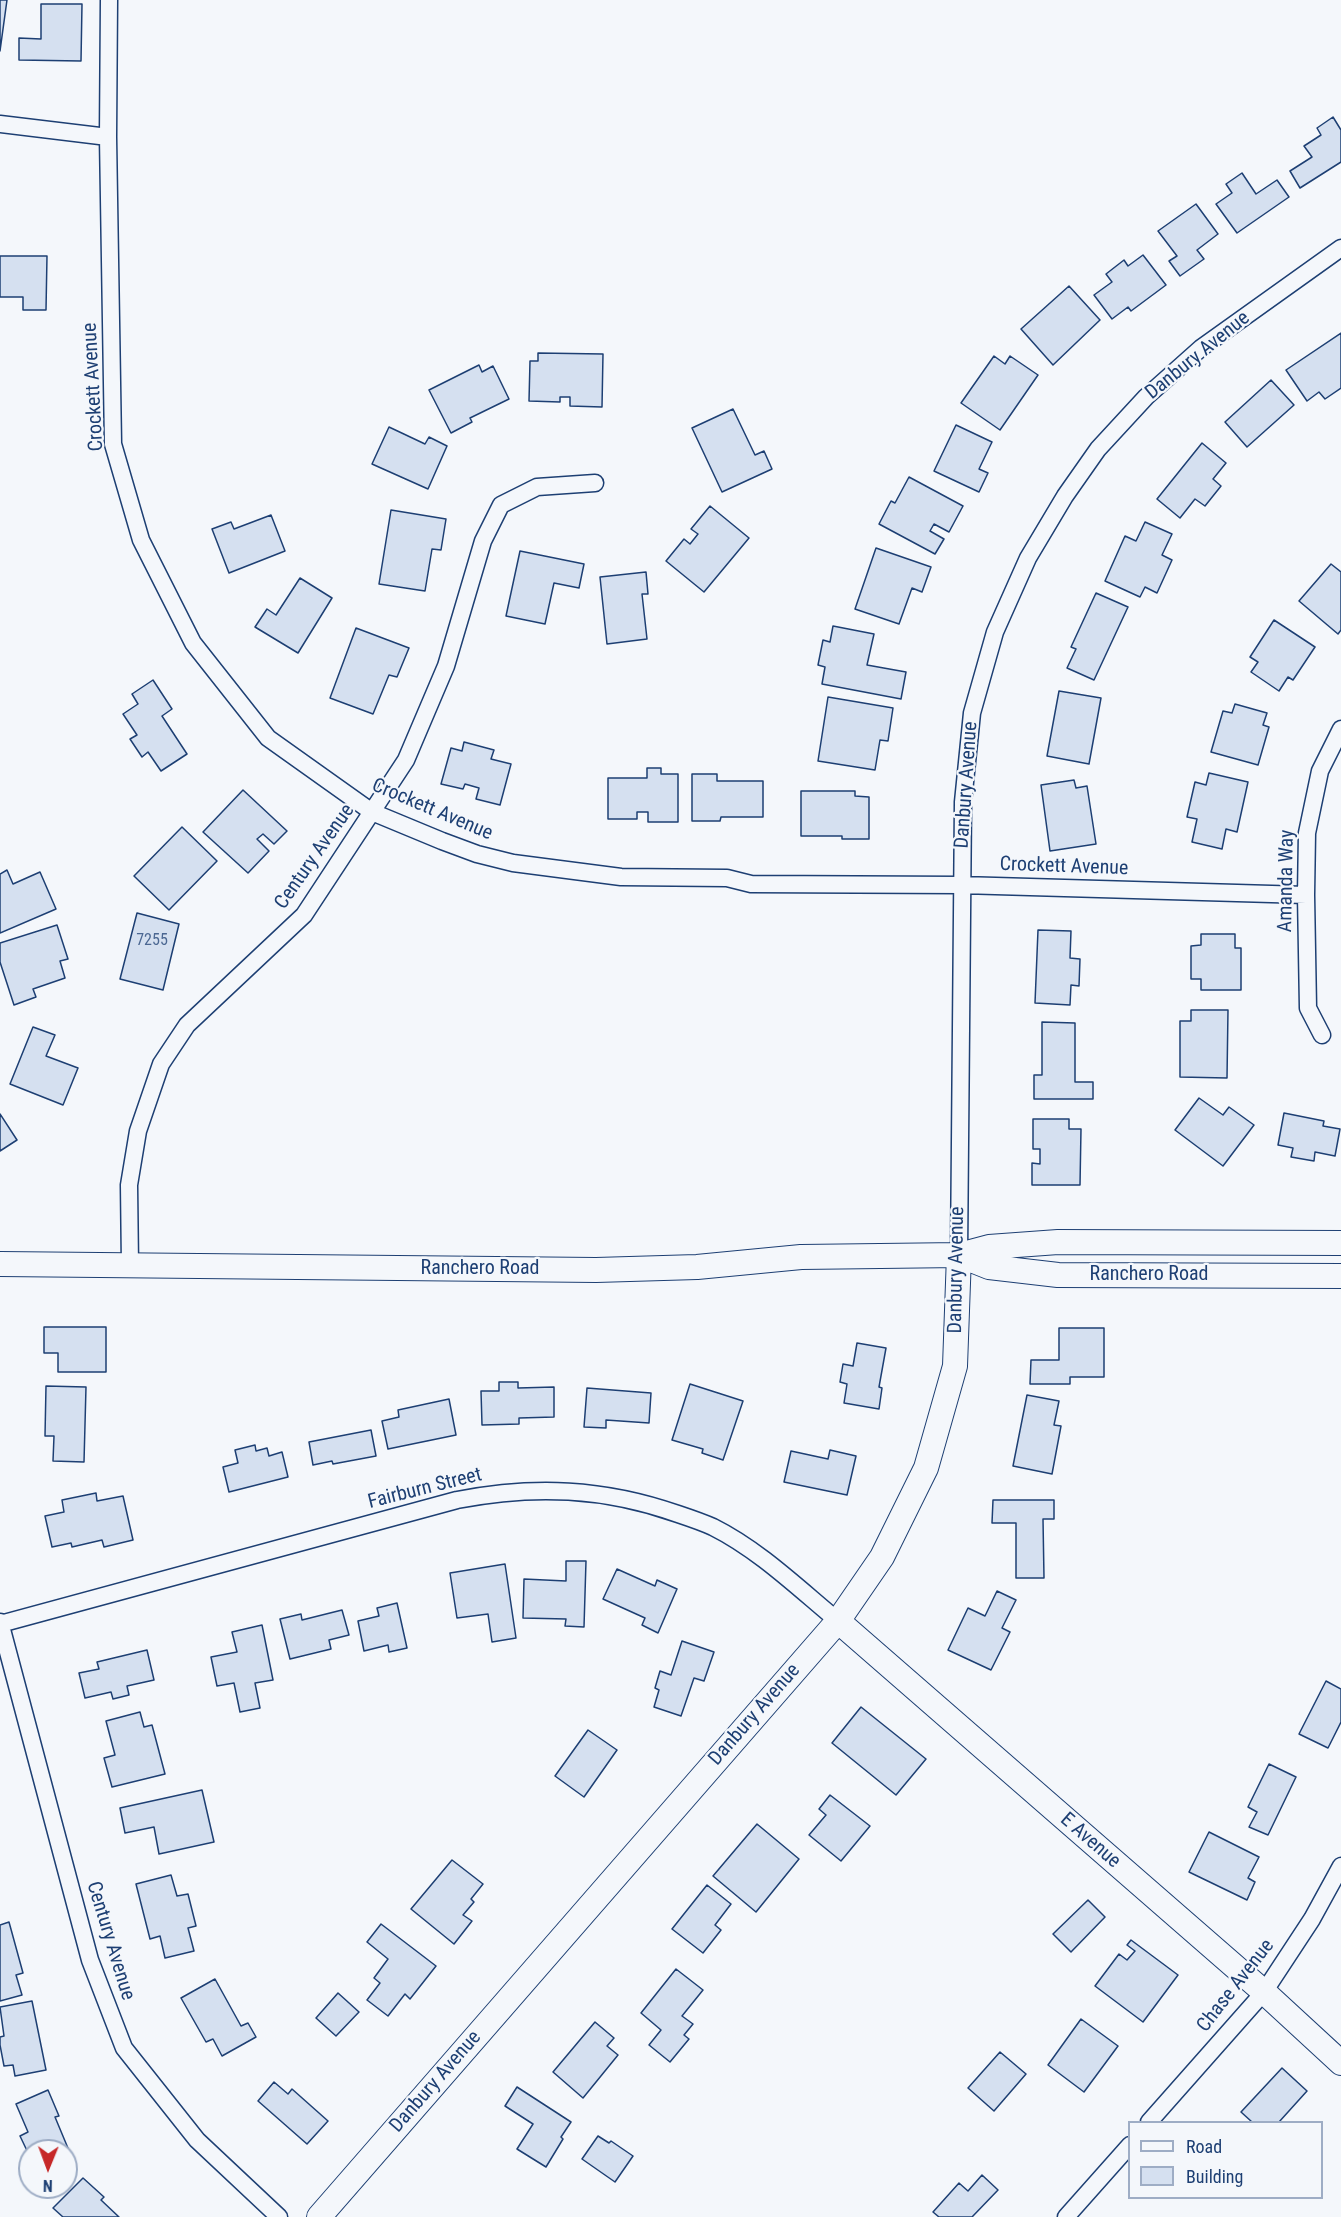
<!DOCTYPE html>
<html>
<head>
<meta charset="utf-8">
<style>
  body { margin:0 }
  #map { position:relative; width:1341px; height:2217px; overflow:hidden; background:#f4f7fb; font-family:"Roboto Condensed",sans-serif }
  canvas { display:block }
  .legend { position:absolute; left:1128px; top:2121px; width:195px; height:78px; box-sizing:border-box; background:#f4f7fb; border:2px solid #9eadc5; margin:0; padding:8px 10px; list-style:none; font-size:18px; color:#1d3f73 }
  .legend li { display:flex; align-items:center; gap:12px; height:30px }
  .legend b { width:30px; border:2px solid #9eadc5 }
  .north { position:absolute; left:18px; top:2139px; width:60px; height:60px; box-sizing:border-box; background:#f4f7fb; border:2px solid #9eadc5; border-radius:50%; rotate:181deg; font-size:16px; font-weight:700; line-height:24px; text-align:center; color:#1d3f73 }
  .north::after { content:''; display:block; margin:auto; width:21px; height:27px; background:#c62828; clip-path:polygon(50% 0,100% 100%,50% 72%,0 100%) }
</style>
</head>
<body>
<div id="map">
<canvas width="1341" height="2217"></canvas>
<ul class="legend">
<li><b style="height:8px;background:#f4f7fb"></b>Road</li>
<li><b style="height:16px;background:#d5e0f0"></b>Building</li>
</ul>
<div class="north">N</div>
</div>
<script>
const c = document.querySelector('canvas').getContext('2d');
c.lineJoin = 'round';
function paint(path, color) { c.fillStyle = color; c.fill(path, 'evenodd'); }
function stroke(path, color, width, dash) { c.strokeStyle = color; c.lineWidth = width; c.lineCap = dash ? 'butt' : 'round'; c.setLineDash(dash || []); c.stroke(path); }
function label(font, color, halo, rows, align = 'center') {
  c.font = font + ' "Roboto Condensed",sans-serif'; c.lineWidth = 4.5; c.setLineDash([]); c.textBaseline = 'middle'; c.strokeStyle = halo; c.fillStyle = color; for (const [text, x, y, turn = 0] of rows) {
    c.save(); c.translate(x, y); c.rotate((+turn || 0) * Math.PI / 180); c.textAlign = isNaN(turn) ? turn : align; if (halo) c.strokeText(text, 0, 0); c.fillText(text, 0, 0); c.restore();
  }
}
const building = new Path2D(`
  M0 0H7L0 51Z
  M41 4H82L81 61 19 60V38L41 39Z
  M1333 117 1341 130V162L1300 188 1290 171 1312 157 1304 146 1321 135 1317 128Z
  M1242 173 1256 194 1277 180 1289 197 1237 233 1216 204 1232 193 1226 184Z
  M1196 204 1218 234 1197 250 1204 259 1180 276 1169 261 1177 256 1158 231Z
  M1143 255 1166 285 1131 311 1128 307 1112 319 1094 295 1112 282 1106 274 1124 260 1128 266Z
  M0 256H47L46 310H23V297H0Z
  M1069 286 1100 320 1053 365 1021 329Z
  M1341 333V388L1325 399 1319 392 1307 401 1286 370Z
  M538 353 603 354 602 407 570 406V397H560V402L529 401 530 361H538Z
  M994 356 1005 364 1010 356 1038 375 1000 430 961 403Z
  M479 365 482 372 493 366 509 399 470 418 472 422 451 433 429 390Z
  M1271 380 1294 405 1247 447 1225 422Z
  M733 409 755 455 764 451 772 469 722 492 692 428Z
  M956 425 992 442 979 469 988 473 979 492 934 471Z
  M389 427 425 444 429 437 447 446 428 489 372 464Z
  M1202 443 1226 463 1213 479 1221 486 1205 506 1195 499 1180 518 1157 499Z
  M909 477 963 506 949 532 934 524 930 531 944 539 935 554 879 524 891 501 895 503Z
  M710 506 749 538 704 592 666 561 684 539 690 544 698 534 691 529Z
  M391 510 446 519 441 550 432 549 425 591 379 584Z
  M271 515 285 551 229 573 212 529 231 522 234 529Z
  M1145 522 1172 534 1162 555 1172 560 1157 593 1145 587 1140 597 1105 581 1125 536 1136 541Z
  M876 548 931 567 922 592 912 588 899 624 855 609Z
  M520 551 584 564 579 588 554 583 545 624 506 616Z
  M1331 564 1341 572V630L1338 634 1299 601Z
  M646 572 648 594H642L647 639 607 644 600 577Z
  M300 578 332 598 298 653 255 627 267 609 276 615Z
  M1096 593 1128 607 1094 680 1067 668 1076 649 1071 647Z
  M1274 620 1315 647 1293 680 1288 677 1279 691 1251 672 1258 662 1250 657Z
  M833 626 874 634 867 665 906 672 901 699 822 684 825 667 818 665 823 640 830 642Z
  M356 628 409 648 397 677 389 675 373 714 330 698Z
  M153 680 172 709 162 716 187 754 161 771 148 752 142 757 130 739 137 735 123 714 138 704 132 694Z
  M1059 691 1101 698 1089 764 1047 756Z
  M828 697 893 708 888 741 880 740 875 770 818 761Z
  M1235 704 1267 713 1263 725 1269 727 1258 765 1211 752 1223 711 1232 713Z
  M464 742 494 750 491 759 511 764 500 805 476 799 479 788 465 784 463 789 441 784 451 748 462 751Z
  M647 768H661V774H678V822H648V812H637V819H608V778H647Z
  M1209 773 1248 782 1237 832 1226 829 1222 849 1192 842 1197 819 1187 817 1195 782 1206 785Z
  M692 774H717V781H763V817H721L720 821H692Z
  M1074 780 1076 788 1087 786 1096 844 1050 851 1041 785Z
  M243 790 287 831 274 844 263 834 257 839 269 851 248 873 203 832Z
  M801 791H855V796L869 797V839H842V836H801Z
  M182 827 217 861 169 910 134 876Z
  M7 870 13 884 40 872 56 909 0 933V874Z
  M137 913 179 924 163 990 120 979Z
  M57 925 68 959 60 961 65 978 33 989 36 997 14 1005 0 962V943Z
  M1038 930 1071 931 1070 958 1080 959 1079 986 1071 985 1070 1005 1035 1003Z
  M1201 934H1235V948H1241V990H1201V979H1191V946L1201 945Z
  M1191 1010H1228L1227 1078 1180 1077V1021H1191Z
  M1042 1022 1075 1023V1082H1093V1099H1034V1075H1042Z
  M33 1027 55 1035 46 1056 78 1068 63 1105 10 1084Z
  M1199 1098 1223 1115 1229 1107 1254 1125 1223 1166 1175 1130Z
  M1284 1113 1324 1121 1323 1126 1340 1129 1335 1156 1315 1152 1314 1161 1291 1157 1293 1148 1278 1145Z
  M0 1114 17 1140 0 1151Z
  M1033 1119H1069V1129H1081L1080 1185H1032V1163L1040 1164V1149H1033Z
  M44 1327H106V1372H58V1353H44Z
  M1059 1328H1104V1377H1070V1384H1030L1031 1360H1059Z
  M857 1343 886 1348 879 1387 882 1388 879 1409 844 1403 847 1384 840 1382 843 1364 853 1366Z
  M499 1382H518V1388L554 1387V1417L519 1418V1424L482 1425 481 1391H499Z
  M690 1384 743 1401 723 1460 702 1453 703 1449 672 1440Z
  M46 1386 86 1387 84 1462 53 1461 54 1436H45Z
  M587 1388 651 1393 649 1423 606 1420V1428L584 1427Z
  M1027 1395 1059 1401 1054 1425 1061 1426 1052 1474 1013 1466Z
  M449 1399 456 1435 388 1449 382 1421 399 1417 398 1410Z
  M371 1430 376 1456 333 1464 332 1461 313 1465 309 1442Z
  M255 1445 256 1451 267 1448 269 1456 282 1452 288 1477 229 1492 223 1467 238 1463 235 1450Z
  M830 1450 856 1456 847 1495 784 1482 791 1451 828 1459Z
  M96 1493 97 1501 123 1496 133 1540 104 1547 102 1540 72 1547 71 1543 52 1547 45 1516 64 1512 62 1500Z
  M993 1500H1054V1519H1043L1044 1578H1016V1523H992Z
  M566 1561H586L584 1627 565 1626 566 1619 523 1618 524 1579 566 1581Z
  M505 1564 516 1638 492 1642 488 1614 457 1618 450 1573Z
  M617 1569 655 1586 657 1580 677 1589 658 1633 642 1625 645 1618 603 1599Z
  M997 1591 1016 1600 1002 1628 1010 1632 991 1670 948 1650 968 1608 985 1616Z
  M397 1603 407 1648 389 1652 388 1645 364 1651 358 1621 379 1616 377 1608Z
  M342 1610 349 1635 329 1640 331 1649 290 1659 280 1619 301 1614 302 1620Z
  M262 1625 273 1680 255 1683 260 1708 240 1712 234 1683 217 1686 211 1657 237 1652 232 1632Z
  M682 1641 714 1652 704 1681 694 1678 681 1716 654 1707 659 1690 655 1688 660 1671 671 1675Z
  M147 1650 154 1680 127 1686 129 1695 113 1699 111 1692 85 1698 79 1673 99 1669 97 1662Z
  M1326 1681 1341 1689V1722L1328 1748 1299 1734Z
  M861 1707 926 1759 896 1795 832 1743Z
  M140 1712 144 1727 152 1725 165 1774 112 1787 104 1758 115 1755 106 1721Z
  M588 1730 617 1750 584 1797 555 1776Z
  M1269 1764 1296 1777 1268 1835 1249 1827 1257 1812 1248 1807Z
  M202 1790 214 1842 159 1854 154 1827 125 1833 120 1808Z
  M830 1795 870 1826 841 1861 809 1835 826 1815 819 1809Z
  M757 1824 799 1859 756 1912 713 1876Z
  M1209 1832 1259 1857 1248 1878 1255 1882 1247 1900 1189 1872Z
  M452 1860 483 1884 471 1899 474 1902 463 1915 472 1921 454 1944 411 1909Z
  M171 1875 177 1896 188 1894 196 1926 188 1928 194 1951 165 1958 160 1936 150 1939 136 1884Z
  M707 1885 731 1904 715 1925 721 1930 703 1953 672 1929Z
  M1088 1900 1105 1917 1071 1952 1053 1934Z
  M9 1922 23 1973 16 1975 22 1995 0 2001V1925Z
  M381 1924 436 1966 410 1999 405 1994 388 2016 367 2000 380 1983 374 1978 388 1959 367 1942Z
  M1131 1940 1178 1975 1143 2022 1095 1986 1119 1954 1127 1960 1135 1951 1127 1945Z
  M676 1969 703 1990 682 2016 693 2024 684 2035 689 2039 670 2062 649 2045 661 2030 641 2013Z
  M215 1979 241 2026 248 2023 256 2037 222 2056 213 2039 206 2042 181 1998Z
  M338 1993 359 2012 336 2036 316 2018Z
  M32 2001 46 2070 15 2076 13 2065 4 2066 0 2045V2037L4 2036 0 2007Z
  M1081 2019 1118 2046 1084 2092 1048 2065Z
  M595 2022 614 2038 607 2046 618 2055 583 2098 553 2072Z
  M1000 2052 1026 2074 994 2111 968 2088Z
  M1282 2068 1307 2091 1279 2122H1252L1241 2112Z
  M274 2082 288 2094 292 2089 328 2121 307 2144 258 2101Z
  M517 2087 571 2122 561 2137 563 2139 546 2167 517 2149 533 2124 505 2106Z
  M48 2090 59 2116 55 2117 75 2165 66 2169V2151H30V2157L20 2136 28 2132 16 2104Z
  M598 2136 609 2143 611 2141 633 2156 615 2182 582 2159Z
  M982 2175 998 2190 972 2217H939L933 2212 959 2183 968 2191Z
  M83 2178 104 2197 101 2200 119 2217H63L53 2208Z`);
const street = new Path2D(`
  M109 0 108 137 113 444 141 540 193 643 268 738 372 812 442 841 477 854 513 863 621 877 727 878 751 884 961 885 1306 895
  M0 124 108 137
  M1322 1035 1308 1008 1306 895 1307 833 1320 771 1341 729
  M959 1255 963 802 972 713 995 632 1028 558 1065 496 1098 449 1146 397 1201 348 1341 248
  M130 1266 129 1185 138 1131 161 1064 187 1025 304 915 406 760 446 666 483 541 501 505 537 487 595 483
  M0 1622 90 1960 124 2048 197 2140 279 2217
  M0 1624 457 1500C534 1485 604 1488 678 1514 690 1518 702 1522 713 1527 759 1550 798 1588 838 1621
  M1149 2122 1264 1992 1312 1919 1341 1866
  M1066 2217 1130 2145`);
const secondary = new Path2D(`
  M959 1255 989 1267 1058 1275 1341 1276
  M0 1264 596 1270 697 1267 801 1257 959 1255 989 1247 1058 1242 1341 1243
  M838 1621 1264 1992 1341 2063
  M319 2217 838 1621 882 1557 926 1468 955 1366 959 1255`);
const numberNames = [
  ["7255",152,941]
];
const streetNames = [
  ["Danbury Avenue",1198,356,-39],
  ["Crockett Avenue",94,387,-93],
  ["Danbury Avenue",967,785,-86],
  ["Crockett Avenue",432,810,23],
  ["Century Avenue",315,857,-55],
  ["Crockett Avenue",1064,867,2],
  ["Amanda Way",1287,881,-89],
  ["Ranchero Road",480,1269],
  ["Danbury Avenue",957,1270,-89],
  ["Ranchero Road",1149,1275],
  ["Fairburn Street",425,1489,-14],
  ["Danbury Avenue",755,1715,-49],
  ["E Avenue",1090,1841,41],
  ["Century Avenue",110,1941,73],
  ["Chase Avenue",1236,1986,-52],
  ["Danbury Avenue",436,2082,-49]
];
paint(building, '#d5e0f0');
stroke(building, '#1d3f73', 1.5);
stroke(street, '#1d3f73', 19);
stroke(secondary, '#1d3f73', 26);
stroke(street, '#f4f7fb', 16);
stroke(secondary, '#f4f7fb', 24);
label('16px', '#4b6792', null, numberNames);
label('20px', '#1d3f73', '#f4f7fb', streetNames);
</script>
</body>
</html>
